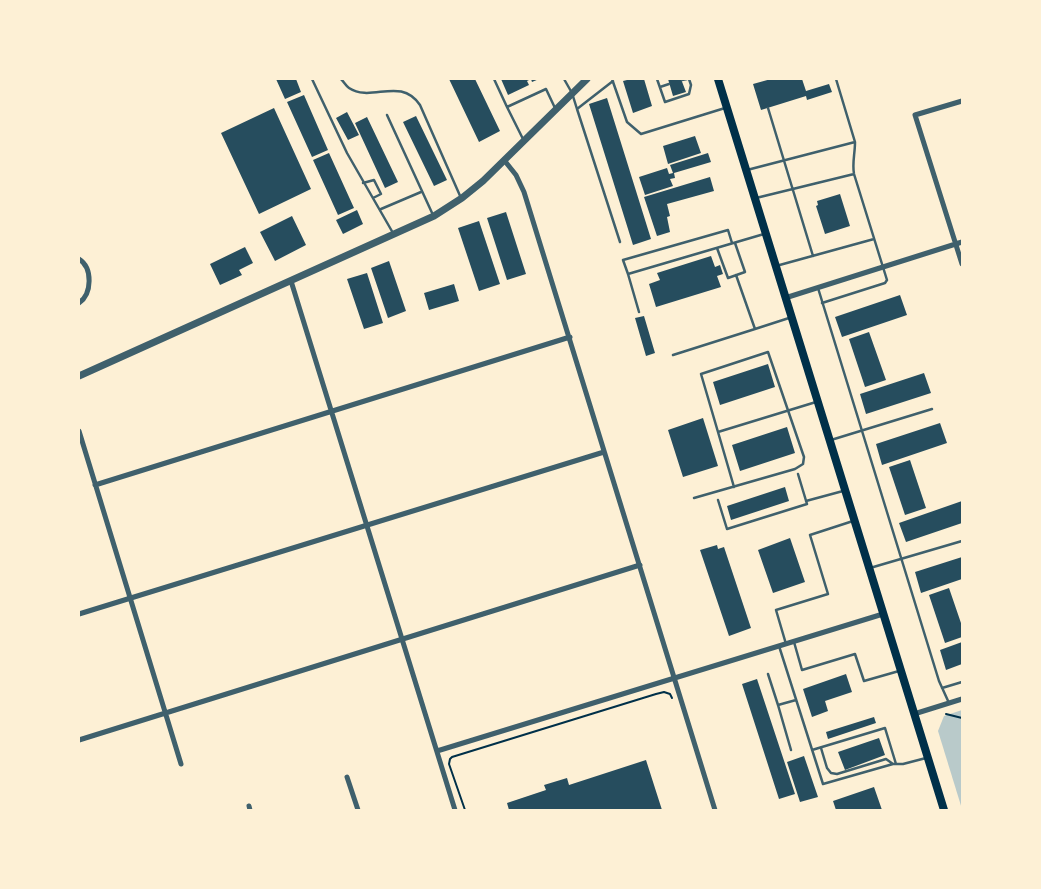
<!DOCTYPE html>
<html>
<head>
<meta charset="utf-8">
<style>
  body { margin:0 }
  #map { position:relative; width:1041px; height:889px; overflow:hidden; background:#fdf0d5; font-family:Manrope,sans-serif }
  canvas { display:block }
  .frame { position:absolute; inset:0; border:80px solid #fdf0d5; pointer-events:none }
</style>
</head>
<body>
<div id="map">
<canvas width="1041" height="889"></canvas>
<div class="frame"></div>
</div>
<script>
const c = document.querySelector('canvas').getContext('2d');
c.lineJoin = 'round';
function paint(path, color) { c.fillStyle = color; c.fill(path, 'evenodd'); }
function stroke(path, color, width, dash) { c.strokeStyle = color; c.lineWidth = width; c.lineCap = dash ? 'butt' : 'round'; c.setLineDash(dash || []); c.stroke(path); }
const green = new Path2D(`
  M962 710V809L938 731 944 716Z`);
const building = new Path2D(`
  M276 79H296L301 92 285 99Z
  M449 79H475L500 131 479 142Z
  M501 79H539L532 82 531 79 527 81 529 85 508 95Z
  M631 79H644L652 106 633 113 623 81Z
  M668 79H681L686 92 673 96Z
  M771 79H802L806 91 829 84 832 92 807 100 806 96 761 110 753 84Z
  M304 95 328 150 312 157 287 102Z
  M607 98 651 239 633 245 589 104Z
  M274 108 311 189 259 214 221 133Z
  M347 112 359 135 348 140 336 118Z
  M416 116 447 180 434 186 403 122Z
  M367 117 398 182 385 188 355 123Z
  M695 136 701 153 668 164 663 146Z
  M329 153 354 208 338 215 313 160Z
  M708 153 711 162 674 173 675 178 670 179 673 186 645 195 639 177 667 168 669 174 673 173 670 165Z
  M710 177 714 191 667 204 670 216 667 217 670 232 657 236 644 197Z
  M840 194 850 226 825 234 816 206 818 205 817 201Z
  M357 210 363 224 343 234 336 220Z
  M506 212 526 274 507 280 487 218Z
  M292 216 306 245 275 261 260 232Z
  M479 221 500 284 479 291 458 228Z
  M245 247 253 263 239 270 242 275 220 285 210 264Z
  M711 256 715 267 720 265 723 274 717 276 721 287 656 307 649 284 660 280 657 273Z
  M389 261 406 311 388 318 371 268Z
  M367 273 383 323 364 329 347 279Z
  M454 284 459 301 429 310 424 293Z
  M900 295 907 315 842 337 835 317Z
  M644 316 655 353 646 356 635 318Z
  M869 332 886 380 865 387 849 339Z
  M768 364 775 387 720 405 713 382Z
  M924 373 931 393 866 414 860 394Z
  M703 418 718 466 683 477 668 430Z
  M940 423 947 443 882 465 876 444Z
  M787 427 795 453 740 471 732 445Z
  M910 460 926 508 905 515 889 467Z
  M785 487 789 501 731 520 727 506Z
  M962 501V523L906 542 899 523Z
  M790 538 805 582 773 593 758 550Z
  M717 545 718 549 724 547 751 628 729 636 700 550Z
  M962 557V579L921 593 915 572Z
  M949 588 962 626V637L945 643 929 595Z
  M962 642V664L946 670 940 650Z
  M846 674 852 692 825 701 828 711 812 717 803 689Z
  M757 679 795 794 779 799 742 684Z
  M874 717 876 723 828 739 826 732Z
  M879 738 885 755 845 770 838 752Z
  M804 756 818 797 800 802 787 762Z
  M646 760 662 810H509L507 803 546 790 544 785 567 778 569 785Z
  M874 787 882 810H836L833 801Z`);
const path = new Path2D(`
  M946 714 962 718
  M465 810 449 764 450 759 452 757 656 694 664 692 670 694 672 698`);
const service = new Path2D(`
  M312 79 347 153 393 233
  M341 79C344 82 346 86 349 88 372 103 400 76 420 105L461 198
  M494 79 507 107 546 89 555 108
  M564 79 572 93 577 109
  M612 79 627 122 641 134 725 108
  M657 79 665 102 689 94 691 85 689 79
  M682 80 687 79
  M613 81 577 109 620 242
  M660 87 669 84
  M507 107 523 139
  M768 108 813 256
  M387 115 433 215
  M747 170 855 142 836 79
  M363 183 374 180 381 194 373 198
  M756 198 854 174
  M381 209 421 192
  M717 248 728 278 745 272 735 243
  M776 266 874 239
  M628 274 623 260 728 230 732 243
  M736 275 755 329 789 318
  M818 288 939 681 949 703
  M822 303 885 283 887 280 854 174C852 163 855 154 855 142
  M639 312 628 274 764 234
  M673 355 755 329
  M718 432 734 487
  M831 440 932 409
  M694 498 795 469 803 464 804 457 768 352 701 374 718 432 816 402
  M718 500 727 529 807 504 798 474
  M806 501 843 491
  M870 568 962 541
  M794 642 802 670 855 654 864 681 899 671
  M786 644 776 610 828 594 810 535 853 521
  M779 646 823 784 893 764H903L926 758
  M768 674 778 705
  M942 688 962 682
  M821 748 827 768 831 773 837 774 886 759 893 764
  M791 750 778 705 796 700
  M812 750 885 728 896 764`);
const minor = new Path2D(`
  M962 101 915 115 962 264
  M504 160 516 175 524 192 715 810
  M79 259C93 268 92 294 79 303
  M291 281 455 810
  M785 298 962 242
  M79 431 181 764
  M95 485 570 337
  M79 614 604 452
  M914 714 962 699
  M79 740 640 565
  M437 751 883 614
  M347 777 358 810
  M249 806 250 810`);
const tertiary = new Path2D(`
  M79 376 434 216 462 198 483 181 587 79`);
const secondary = new Path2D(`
  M718 79 944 810`);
paint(green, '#b9caca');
paint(building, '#264d5e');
stroke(path, '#003049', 2);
stroke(service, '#3f606c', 2.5);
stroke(minor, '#3f606c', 5);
stroke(tertiary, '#3f606c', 7);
stroke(secondary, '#003049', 8);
</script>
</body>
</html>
